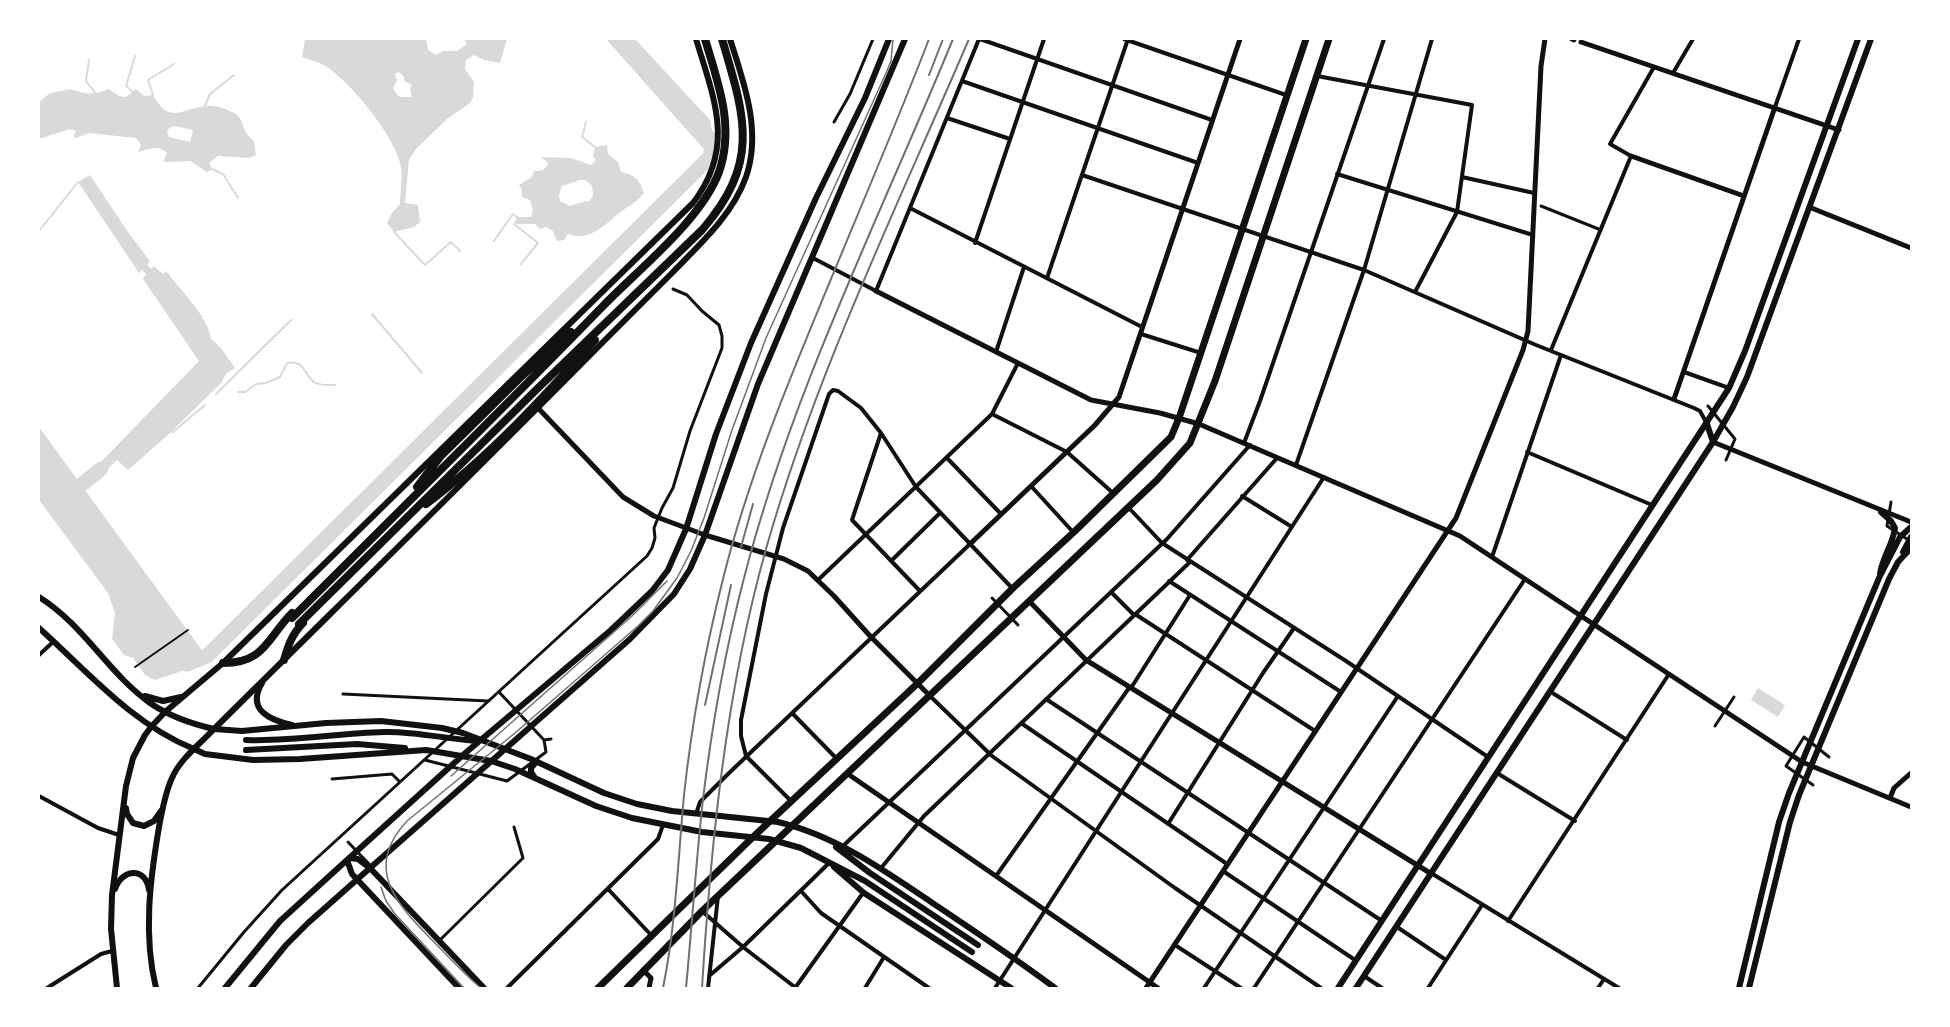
<!DOCTYPE html>
<html>
<head>
<meta charset="utf-8">
<style>
  body { margin:0 }
  #map { position:relative; width:1950px; height:1027px; overflow:hidden; background:#fff; font-family:Figtree,sans-serif }
  canvas { display:block }
  .frame { position:absolute; inset:0; border:40px solid #fff; pointer-events:none }
</style>
</head>
<body>
<div id="map">
<canvas width="1950" height="1027"></canvas>
<div class="frame"></div>
</div>
<script>
const c = document.querySelector('canvas').getContext('2d');
c.lineJoin = 'round';
function paint(path, color) { c.fillStyle = color; c.fill(path, 'evenodd'); }
function stroke(path, color, width, dash) { c.strokeStyle = color; c.lineWidth = width; c.lineCap = dash ? 'butt' : 'round'; c.setLineDash(dash || []); c.stroke(path); }
const water = new Path2D(`
  M305 39H426L428 50 436 55 443 51H457L467 44 464 39H507L500 63 484 60 474 55 466 60 465 69 474 82 473 97 469 104 447 119 416 149 409 160 405 203 418 205 420 222 414 227 394 232 387 223 392 213 400 204C400 192 403 178 401 167 396 137 349 80 324 65 317 61 309 60 302 57ZM399 72 404 77V81L412 85 410 88 412 97H401L398 96 393 88 397 80 395 74Z
  M606 39H635L710 120 713 136 710 156Z
  M70 89C87 94 92 96 109 89L119 96 126 97 136 89 144 96 153 95C169 124 180 110 205 106 214 105 224 108 232 112 244 117 241 126 247 134 249 137 252 139 254 141L256 155 249 158 218 156 209 163 212 169 207 172 190 161 165 162 164 160 167 153C159 144 148 149 138 152L141 145 136 138 89 133 75 138 74 135 76 131 70 129 39 139V102L50 93ZM175 126 193 130 190 142 169 137 167 133 169 128Z
  M607 145 608 154 618 162 621 172C635 175 639 179 644 193 634 205 629 205 618 214 604 226 588 242 568 234L564 240 557 241 553 231 546 227 540 229 535 224H514L517 217H531L533 210 530 200 522 197V190L519 185 532 177 534 171C542 171 546 170 548 162L540 157 571 158 591 165 596 160 593 156 595 147ZM580 180H586L592 186 593 195 589 202 586 201 570 206 560 201 559 195 562 186Z
  M90 175 130 235 150 261 147 265 151 269 154 266 163 274 166 271C181 291 208 316 211 339L221 348 235 368 227 373 221 383 171 432 128 470 117 460 103 473 98 465 199 361 143 279 146 274 142 270 139 273 78 182Z
  M39 427 209 660 194 667 155 680 145 675 133 658 124 655 112 639 115 613 108 593 39 500Z
  M1758 688 1785 705 1778 717 1751 700Z`);
const stream = new Path2D(`
  M89 60 86 81 96 94
  M133 92 126 86 135 56
  M153 95 148 80 174 64
  M205 106 210 94 234 75
  M586 122 582 137 595 147
  M212 169 223 174 238 198
  M514 224 538 243 521 264
  M39 231 78 182
  M394 232 425 265 451 242 460 251
  M494 241 513 214 517 217
  M372 314 422 373
  M238 392H245L256 384 266 383 280 377 287 363C305 360 304 375 314 382 320 386 328 385 335 385
  M216 394 291 320
  M171 432H173L205 405`);
const river = new Path2D(`
  M66 497 101 469
  M187 664 207 656 710 157 713 142 700 128`);
const service = new Path2D(`
  M135 667 188 630`);
const pedestrian = new Path2D(`
  M834 122 850 94 873 39
  M1541 206 1601 230
  M1708 406 1735 439 1726 460
  M1889 514 1891 502
  M1888 520 1887 526 1910 541
  M992 598 1018 625
  M499 692 544 740
  M343 694 488 701
  M1715 726 1734 697
  M425 760 507 781 546 752 544 740 551 739
  M332 779 392 774 400 782
  M1813 785 1786 766 1804 737 1829 757
  M348 842 369 864
  M440 940 523 858 514 827
  M198 988 244 932 282 890 647 556 652 548 655 538 654 528 662 508 673 488 690 431 722 348V336L719 325 702 311 687 295 673 289`);
const minor = new Path2D(`
  M980 39 1212 120
  M1124 39 1286 95
  M1673 73 1693 39
  M1317 76 1472 105 1457 212 1415 292
  M962 81 1198 163
  M1775 107 1799 39
  M947 118 1010 139
  M1337 174 1533 235
  M1082 175 1364 270 1536 345 1694 408 1700 411 1706 422
  M1462 177 1534 193
  M910 208 1142 327
  M975 243 1044 39
  M813 258 876 291 979 39
  M1047 278 1128 39
  M1141 334 1201 353
  M1551 350 1631 156 1610 144 1654 67
  M996 352 1024 267
  M1684 372 1729 388
  M992 414 1067 452 1113 493
  M1244 443 1260 401 1384 39
  M1527 452 1652 505
  M947 458 1001 514
  M1296 465 1364 270 1432 39
  M1031 486 1073 532
  M1242 496 1292 527
  M1128 507 1162 543 1346 661 1488 757
  M1492 557 1561 355
  M1187 560 1277 458
  M891 561 940 513
  M818 580 992 414 1018 363
  M1169 581 1341 692
  M920 591 852 520 881 433 916 487 1012 588
  M1111 592 1134 615
  M1135 614 1315 731
  M39 655 53 642
  M1131 688 1190 595
  M1551 692 1627 740
  M930 696 992 756 1175 888 1321 988
  M1046 699 1382 921
  M792 713 837 759
  M1021 723 1227 864
  M1497 773 1575 821
  M39 796 98 828 119 835
  M791 801 746 756 741 736V720L766 594 783 528 829 394 833 390 838 391 861 408 881 433
  M696 814 700 802 729 773 970 544
  M1168 824 1263 673 1294 628
  M843 846 1167 539 1250 445
  M881 868 924 816 1190 562
  M1223 871 1355 960
  M1431 873 1619 988
  M996 876 1129 688
  M608 889 651 935
  M801 891 821 913 929 988
  M703 912 743 947 796 988
  M1508 921 1669 674
  M1397 927 1446 960
  M1175 945 1241 988
  M709 976 743 947 829 863
  M1364 976 1382 988
  M47 988 101 954 112 951
  M507 988 658 839 663 825
  M708 988 718 896
  M795 988 863 893
  M865 988 884 957
  M995 988 1324 477
  M1204 988 1398 696
  M1254 988 1525 579
  M1428 988 1482 905
  M1598 988 1604 979`);
const tertiary = new Path2D(`
  M1572 39 1574 40
  M1581 42 1839 130
  M1631 156 1744 196
  M1809 207 1911 248
  M876 291 1091 400 1160 413 1199 424 1460 536 1802 762 1911 807
  M1674 399 1775 107
  M538 408 623 497 654 516 705 535 784 559 808 571 834 596 871 637 930 696
  M1713 442 1911 522
  M970 544 1095 425 1119 397 1240 39
  M1029 601 1086 660 1430 873
  M848 774 1158 988
  M1890 798 1894 788 1911 773
  M643 970 651 978 649 988
  M1146 988 1456 518 1523 350 1528 331 1541 66 1545 39`);
const secondary = new Path2D(`
  M1707 424 1713 442
  M262 683C246 710 270 720 292 725
  M214 729 242 731 326 723 381 721 442 728 463 733 531 759 604 793 637 804 672 811 778 822C834 835 884 870 931 902 973 930 1015 958 1055 988
  M246 740C292 742 338 733 384 732 415 731 445 739 476 741
  M194 749 205 754 253 760 300 759 426 750 491 761 515 769 596 806 632 818 702 832 769 839 801 848 865 881 972 952
  M246 750 357 744 405 748
  M535 778 531 772V768L537 761
  M836 847 870 873 978 945
  M834 867 864 893 1011 988
  M225 988 280 921 347 860
  M251 988 286 945 308 923 370 868 358 859 350 858
  M459 988 352 874 347 860 463 755 611 630 652 591 668 570 686 529 716 434 751 343 816 198 865 98 889 39
  M484 988 370 868 630 639 674 594 690 569 705 535 758 384 905 39
  M1338 988 1729 388 1745 351 1858 39
  M1356 988 1713 442 1733 407 1747 377 1871 39`);
const primary = new Path2D(`
  M1903 552 1911 537
  M1880 574C1882 558 1893 544 1895 528L1891 521 1881 512
  M39 597C84 625 108 673 150 703 169 716 192 724 214 729
  M39 628C88 672 132 724 194 749
  M145 696 163 701 181 697
  M126 808 127 814 133 823 144 826 154 821 161 811
  M115 889C122 868 146 867 149 890
  M117 988 111 929 112 895 126 786 133 758 145 735 151 727 165 712 223 663 693 203C736 147 714 99 696 39
  M156 988C143 935 150 880 159 827 162 811 165 793 172 778 180 759 200 744 214 729 344 600 475 472 603 342 626 319 648 297 671 274 699 245 732 216 746 177 762 131 744 83 730 39
  M1739 988 1779 822 1789 793 1879 578 1900 537 1911 527
  M1749 988 1790 822 1799 795 1889 579 1898 562 1911 548`);
const trunk = new Path2D(`
  M598 988 753 837 918 683 1013 588 1074 532 1171 437 1179 418 1306 39
  M627 988 702 911 1157 480 1190 443 1215 381 1329 39`);
const motorway = new Path2D(`
  M417 487 440 457 522 376 571 332
  M426 504C489 457 543 398 595 340
  M292 618C396 514 501 411 604 305 640 268 701 220 719 172 735 126 718 83 705 39
  M299 624 536 390 702 230C761 162 745 117 722 39
  M284 660C288 646 292 634 303 623
  M223 663C265 663 267 638 292 613`);
const tram = new Path2D(`
  M451 776 632 616 667 581
  M381 887 386 901 395 914 464 988
  M481 988C463 973 448 956 431 939 396 903 363 868 407 821L515 733 638 626 653 611 677 578 691 551 704 518 732 430 766 338 886 73 891 61 893 39`);
const rail = new Path2D(`
  M929 75 943 39
  M741 547 753 504
  M705 705 731 585
  M663 988C676 924 678 859 684 795 692 722 705 650 723 579 749 475 790 378 831 279 864 199 898 120 929 39
  M686 988C692 925 696 862 703 799 712 725 725 651 744 578 792 391 880 217 953 39
  M702 988C711 841 726 691 766 549 816 373 897 207 969 39`);
paint(water, '#d9d9d9');
stroke(stream, '#d9d9d9', 2);
stroke(river, '#d9d9d9', 15);
stroke(service, '#111', 2);
stroke(pedestrian, '#111', 3);
stroke(minor, '#111', 4);
stroke(tertiary, '#111', 5);
stroke(secondary, '#111', 6);
stroke(primary, '#111', 6);
stroke(trunk, '#111', 7);
stroke(motorway, '#111', 8);
stroke(tram, '#707070', 1.5);
stroke(rail, '#707070', 2);
</script>
</body>
</html>
